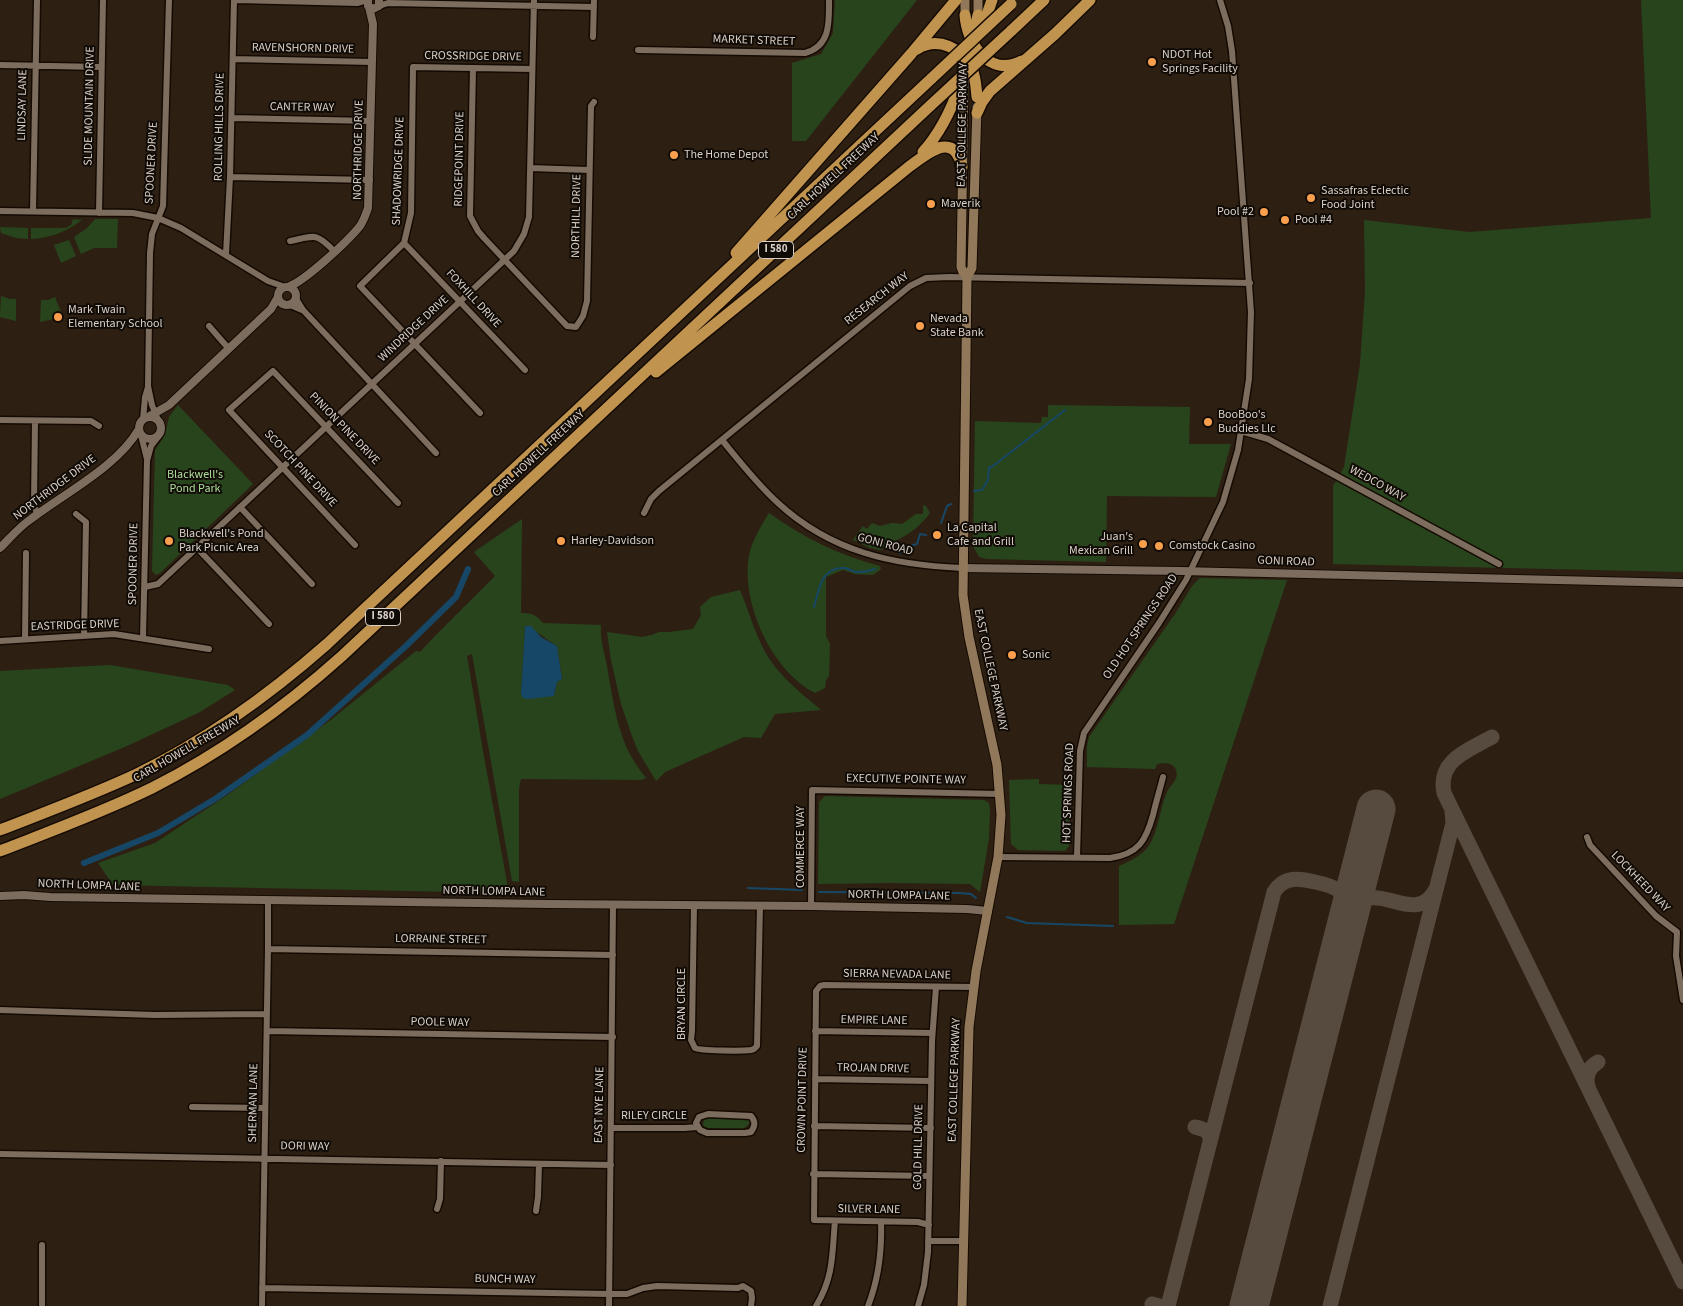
<!DOCTYPE html>
<html>
<head>
<meta charset="utf-8">
<style>
  body { margin:0 }
  canvas { display:block; background:#2d2013 }
</style>
</head>
<body>
<canvas width="1683" height="1306"></canvas>
<script>
const c = document.querySelector('canvas').getContext('2d');
c.lineJoin = 'round';
function paint(path, color) { c.fillStyle = color; c.fill(path, 'evenodd'); }
function stroke(path, color, width, dash) { c.strokeStyle = color; c.lineWidth = width; c.lineCap = dash ? 'butt' : 'round'; c.setLineDash(dash || []); c.stroke(path); }
function label(font, color, halo, rows, align = 'center') {
  c.font = font + ' "Source Sans 3",sans-serif'; c.lineWidth = 4; c.setLineDash([]); c.textBaseline = 'middle'; c.strokeStyle = halo; c.fillStyle = color; for (const [text, x, y, turn = 0] of rows) {
    c.save(); c.translate(x, y); c.rotate((+turn || 0) * Math.PI / 180); c.textAlign = isNaN(turn) ? turn : align; if (halo) c.strokeText(text, 0, 0); c.fillText(text, 0, 0); c.restore();
  }
}
const green = new Path2D(`
  M835 0H917L806 141H792V63L821 54 833 33Z
  M1641 0H1683V572L1333 564V486L1344 467 1360 364 1365 291 1364 220 1469 232 1651 218Z
  M73 219 82 220C66 232 50 238 31 239V228H66L71 225Z
  M95 219H118L117 248H94L81 254 74 237 87 228Z
  M0 227 28 228V239L16 238 1 233Z
  M69 240 76 256 61 263 54 245Z
  M1 296 10 299H16V321L0 317Z
  M55 297 63 317 40 322 41 300H48Z
  M178 405 253 484 160 573 156 575 152 571 155 450 165 435 169 417Z
  M1048 405 1190 407 1189 444H1231L1216 497 1107 496 1106 562 987 559 979 557 973 546 975 421 1041 423 1042 417H1048Z
  M923 505 926 506 930 513C923 523 910 534 899 539 892 543 886 544 881 550L870 548 853 540 863 526 867 529 872 523 880 526 892 523 902 524 916 514H923Z
  M769 513C804 538 838 555 880 566L881 569 873 575 855 574 843 570 826 577V636L830 644 829 676 826 680 825 688 815 693C773 671 744 609 748 563 749 545 760 528 769 513Z
  M522 519 521 613C532 613 536 615 543 623L601 625C600 640 604 651 607 666 612 695 617 731 631 756 635 764 641 771 646 778L641 780 521 779 519 788V882L512 881 472 654 467 656 484 757 509 893 113 885 98 863 155 843 226 796 332 719 416 651 420 652 434 637 495 576 474 552ZM525 626C537 631 546 639 557 646L562 678 557 682 554 696 521 694Z
  M1200 578 1287 580 1174 924 1119 925V866C1131 861 1143 855 1150 844 1159 828 1160 808 1167 792 1171 784 1181 778 1175 768 1170 761 1163 764 1157 764L1155 769 1087 767V747L1089 737 1175 614 1192 586Z
  M740 590C748 609 754 630 763 648 776 674 800 692 821 710L775 714 761 738 744 737 665 772 656 781 638 751 632 736 621 704 611 660 607 632 642 637 652 635 659 632H669L693 629 701 615 700 607 711 597Z
  M110 665 228 685 235 690 200 712 127 746 0 799V671Z
  M1039 779V784L1070 785 1069 846 1065 851 1018 850 1011 844 1009 780Z
  M825 796 984 800 989 803 990 808 989 838 980 892 970 884 890 883 818 884 819 802Z
  M708 1116H745L749 1120V1124L743 1129 708 1128 705 1127 703 1125 704 1119Z`);
const water = new Path2D(`
  M525 626H531L541 637 557 646 562 679 557 682 554 696 528 699 523 698 521 694Z`);
const stream = new Path2D(`
  M974 491 982 490 988 480 989 468 993 466 1065 410
  M941 523 947 506 951 504
  M900 553 910 546 917 544 920 534 926 535
  M814 607C819 590 821 566 845 568 849 569 852 571 856 572 862 572 870 571 875 569
  M748 888 802 890
  M819 892 959 893 971 894 976 898
  M1007 917 1027 923 1113 926`);
const canal = new Path2D(`
  M84 863 158 833 215 799 307 735 406 646 456 597 468 569`);
const taxiway = new Path2D(`
  M1492 737C1469 750 1437 760 1444 793L1683 1282
  M1348 916C1373 869 1413 932 1436 889
  M1588 1086C1585 1076 1588 1068 1598 1062
  M1195 1127C1203 1129 1210 1130 1210 1140
  M1152 1304 1159 1306
  M1168 1306 1274 892C1284 876 1299 878 1315 882 1335 886 1351 892 1348 916
  M1330 1306 1453 823 1452 811`);
const runway = new Path2D(`
  M1249 1306 1376 809`);
const minor = new Path2D(`
  M237 0 358 3 368 0
  M379 6 388 3 594 7
  M593 37 594 0
  M638 50 805 53C831 46 829 22 829 0
  M233 59 372 62
  M0 65 101 67
  M473 68 470 216 478 231 484 238 567 326 576 327 583 316 587 301 591 106 594 102
  M232 118 371 121
  M530 168 589 170
  M230 177 370 180
  M0 211 133 213 158 218 181 228 268 281 285 287
  M33 211 37 0
  M99 213 103 0
  M290 241C315 236 316 232 334 251
  M404 243 525 370
  M226 254 230 177 234 0
  M295 297 303 310 436 453
  M288 304 302 310
  M209 326 229 349
  M480 413 360 286 404 243 411 213 413 67 532 69
  M0 420 91 421 99 426
  M143 420 145 397 148 387
  M158 420 152 405 148 386 150 253 152 234 163 206 169 0
  M35 421 34 504 37 514
  M1241 431 1268 439 1499 564
  M141 435 147 459
  M722 440C740 462 757 484 778 503 831 552 893 565 962 568
  M240 507 312 584
  M644 513 651 499 659 491 910 286 926 278 949 277 1250 283
  M76 514 86 522 84 636
  M355 545 229 410 273 371 398 503
  M197 548 269 624
  M145 587 158 584 514 251 524 234 529 217 534 0
  M143 638 147 461 151 446 158 437
  M25 639 26 553
  M0 641 114 634 209 649
  M1587 837 1590 845 1656 916 1677 932 1676 956 1683 1000
  M998 857 1110 858C1139 854 1146 840 1153 815 1156 802 1160 789 1163 777
  M1077 857 1080 751 1084 733 1159 623 1186 580 1223 502 1238 450 1249 379 1251 312 1232 51 1228 26 1220 0
  M694 905 692 1031 691 1040 695 1048C700 1051 743 1051 751 1050 755 1049 754 1049 757 1046L760 905
  M811 906 812 790 1000 794
  M268 949 613 955
  M0 1010 155 1015 267 1014
  M267 1031 613 1037
  M815 1031 932 1033
  M815 1079 931 1081
  M192 1107 265 1108
  M708 1114 751 1116C756 1122 755 1126 751 1132L745 1133H707L700 1130 696 1123 699 1117Z
  M814 1126 931 1128
  M611 1128H685L697 1127
  M0 1154C203 1157 407 1161 611 1165
  M813 1174 929 1176
  M437 1209 440 1199 441 1161
  M536 1211 538 1197 539 1164
  M929 1225 918 1222 814 1220 816 991 820 986 824 985 973 987
  M928 1241H964
  M262 1288 609 1294H627L643 1288 657 1286 738 1288 743 1286 751 1291 752 1298 751 1306
  M42 1306V1245
  M262 1306 268 949V901
  M609 1306 613 904
  M816 1306C834 1277 832 1253 835 1221
  M868 1306C879 1278 882 1251 881 1222
  M918 1306 924 1285 928 1252 932 1041 936 987`);
const tertiary = new Path2D(`
  M368 0V6L373 9 379 6V0
  M288 287C305 281 348 241 360 226 364 220 366 214 368 208L373 24 369 7
  M278 296a9 9 0 1 1 18 0a9 9 0 1 1-18 0Z
  M139 428a11 11 0 1 1 22 0a11 11 0 1 1-22 0Z
  M148 417 169 405 271 309 278 297
  M0 548C10 538 19 527 31 519 65 493 118 466 139 429
  M962 568 1181 571 1683 583
  M0 896 24 895 50 897 548 904 811 906 967 909 988 911`);
const secondary = new Path2D(`
  M965 20V0
  M978 22V0
  M967 277 972 268 977 107
  M962 1306 969 1027 976 971 998 857 1001 815 997 765 969 637 963 595 967 277 963 272 961 267 964 80`);
const motorway = new Path2D(`
  M965 15C967 44 989 78 1022 61
  M982 29 992 0
  M1011 31 1044 0
  M917 49C938 36 962 48 972 69 976 78 976 88 977 97
  M977 113 982 102 990 91 1055 34 1090 0
  M923 152C956 115 968 62 978 15
  M736 253 911 54 956 0
  M656 372 910 166C928 153 954 130 962 167
  M0 830C46 812 92 795 137 774 207 740 268 696 327 644L932 78
  M0 851C51 831 103 812 152 788 221 753 284 708 342 656L931 105`);
const motorwayBridge = new Path2D(`
  M932 78 1011 4
  M931 105 1011 31`);
const markers = [
  [1152,62,5,"#f99f4d"],
  [674,155,5,"#f99f4d"],
  [1311,198,5,"#f99f4d"],
  [931,204,5,"#f99f4d"],
  [1264,212,5,"#f99f4d"],
  [1285,220,5,"#f99f4d"],
  [58,317,5,"#f99f4d"],
  [920,326,5,"#f99f4d"],
  [1208,422,5,"#f99f4d"],
  [937,535,5,"#f99f4d"],
  [169,541,5,"#f99f4d"],
  [561,541,5,"#f99f4d"],
  [1143,544,5,"#f99f4d"],
  [1159,546,5,"#f99f4d"],
  [1012,655,5,"#f99f4d"]
];
const shields = [
  [776,250,35],
  [383,617,35]
];
const shieldNames = [
  ["I 580",776,250],
  ["I 580",383,617]
];
const streetNames = [
  ["MARKET STREET",754,41,2],
  ["RAVENSHORN DRIVE",303,49,1],
  ["CROSSRIDGE DRIVE",473,57,1],
  ["LINDSAY LANE",23,105,-89],
  ["SLIDE MOUNTAIN DRIVE",90,106,-89],
  ["CANTER WAY",302,108,1],
  ["EAST COLLEGE PARKWAY",963,125,-89],
  ["ROLLING HILLS DRIVE",220,127,-89],
  ["NORTHRIDGE DRIVE",359,150,-89],
  ["RIDGEPOINT DRIVE",460,159,-89],
  ["SPOONER DRIVE",152,163,-87],
  ["SHADOWRIDGE DRIVE",399,171,-88],
  ["CARL HOWELL FREEWAY",834,177,-43],
  ["NORTHILL DRIVE",577,216,-89],
  ["FOXHILL DRIVE",473,299,47],
  ["RESEARCH WAY",877,299,-38],
  ["WINDRIDGE DRIVE",414,329,-43],
  ["PINION PINE DRIVE",344,429,46],
  ["CARL HOWELL FREEWAY",539,454,-43],
  ["SCOTCH PINE DRIVE",300,469,47],
  ["WEDCO WAY",1377,484,29],
  ["NORTHRIDGE DRIVE",55,488,-37],
  ["GONI ROAD",885,545,15],
  ["GONI ROAD",1286,562,2],
  ["SPOONER DRIVE",134,564,-89],
  ["EASTRIDGE DRIVE",75,626,-2],
  ["OLD HOT SPRINGS ROAD",1141,627,-56],
  ["EAST COLLEGE PARKWAY",990,670,78],
  ["CARL HOWELL FREEWAY",187,750,-30],
  ["EXECUTIVE POINTE WAY",906,780,1],
  ["HOT SPRINGS ROAD",1069,793,-88],
  ["COMMERCE WAY",801,847,-90],
  ["LOCKHEED WAY",1640,882,46],
  ["NORTH LOMPA LANE",89,886,2],
  ["NORTH LOMPA LANE",494,892,1],
  ["NORTH LOMPA LANE",899,896,1],
  ["LORRAINE STREET",441,940,1],
  ["SIERRA NEVADA LANE",897,975,1],
  ["BRYAN CIRCLE",682,1004,-90],
  ["EMPIRE LANE",874,1021,1],
  ["POOLE WAY",440,1023,1],
  ["TROJAN DRIVE",873,1069,1],
  ["EAST COLLEGE PARKWAY",955,1080,-88],
  ["CROWN POINT DRIVE",803,1100,-89],
  ["SHERMAN LANE",254,1103,-89],
  ["EAST NYE LANE",600,1105,-89],
  ["RILEY CIRCLE",654,1116],
  ["DORI WAY",305,1147,1],
  ["GOLD HILL DRIVE",919,1147,-89],
  ["SILVER LANE",869,1210,1],
  ["BUNCH WAY",505,1280,1]
];
const poiNames = [
  ["NDOT Hot",1162,55],
  ["Springs Facility",1162,69],
  ["The Home Depot",684,155],
  ["Sassafras Eclectic",1321,191],
  ["Food Joint",1321,205],
  ["Maverik",941,204],
  ["Pool #2",1254,212,"right"],
  ["Pool #4",1295,220],
  ["Mark Twain",68,310],
  ["Elementary School",68,324],
  ["Nevada",930,319],
  ["State Bank",930,333],
  ["BooBoo's",1218,415],
  ["Buddies Llc",1218,429],
  ["La Capital",947,528],
  ["Cafe and Grill",947,542],
  ["Blackwell's Pond",179,534],
  ["Park Picnic Area",179,548],
  ["Juan's",1133,537,"right"],
  ["Mexican Grill",1133,551,"right"],
  ["Harley-Davidson",571,541],
  ["Comstock Casino",1169,546],
  ["Sonic",1022,655]
];
const parkNames = [
  ["Blackwell's",195,475],
  ["Pond Park",195,489]
];
paint(green, '#28441c');
paint(water, '#174766');
stroke(stream, '#174766', 2);
stroke(canal, '#174766', 6);
stroke(taxiway, '#574b40', 15);
stroke(runway, '#574b40', 39);
stroke(minor, '#150a01', 9);
stroke(tertiary, '#150a01', 10);
stroke(secondary, '#150a01', 11);
stroke(motorway, '#150a01', 14);
stroke(minor, '#7d6d5e', 6);
stroke(tertiary, '#7d6d5e', 8);
stroke(secondary, '#91785a', 9);
stroke(motorway, '#c0934f', 11);
stroke(motorwayBridge, '#150a01', 14, []);
stroke(motorwayBridge, '#c0934f', 11);
for (const [x, y, r, color] of markers) { const dot = new Path2D(); dot.arc(x, y, r, 0, 2 * Math.PI); c.fillStyle = color; c.fill(dot); stroke(dot, '#110b06', 2); }
for (const [x, y, w] of shields) { const box = new Path2D(); box.roundRect(x - w / 2, y - 8.5, w, 17, 4); c.fillStyle = '#110b06'; c.fill(box); stroke(box, '#d9d0c8', 1); }
label('bold 11px', '#d9d0c8', null, shieldNames);
label('12px', '#d9d0c8', '#110b06', streetNames);
label('12px', '#d9d0c8', '#110b06', poiNames, 'left');
label('12px', '#adde9b', '#110b06', parkNames);
</script>
</body>
</html>
